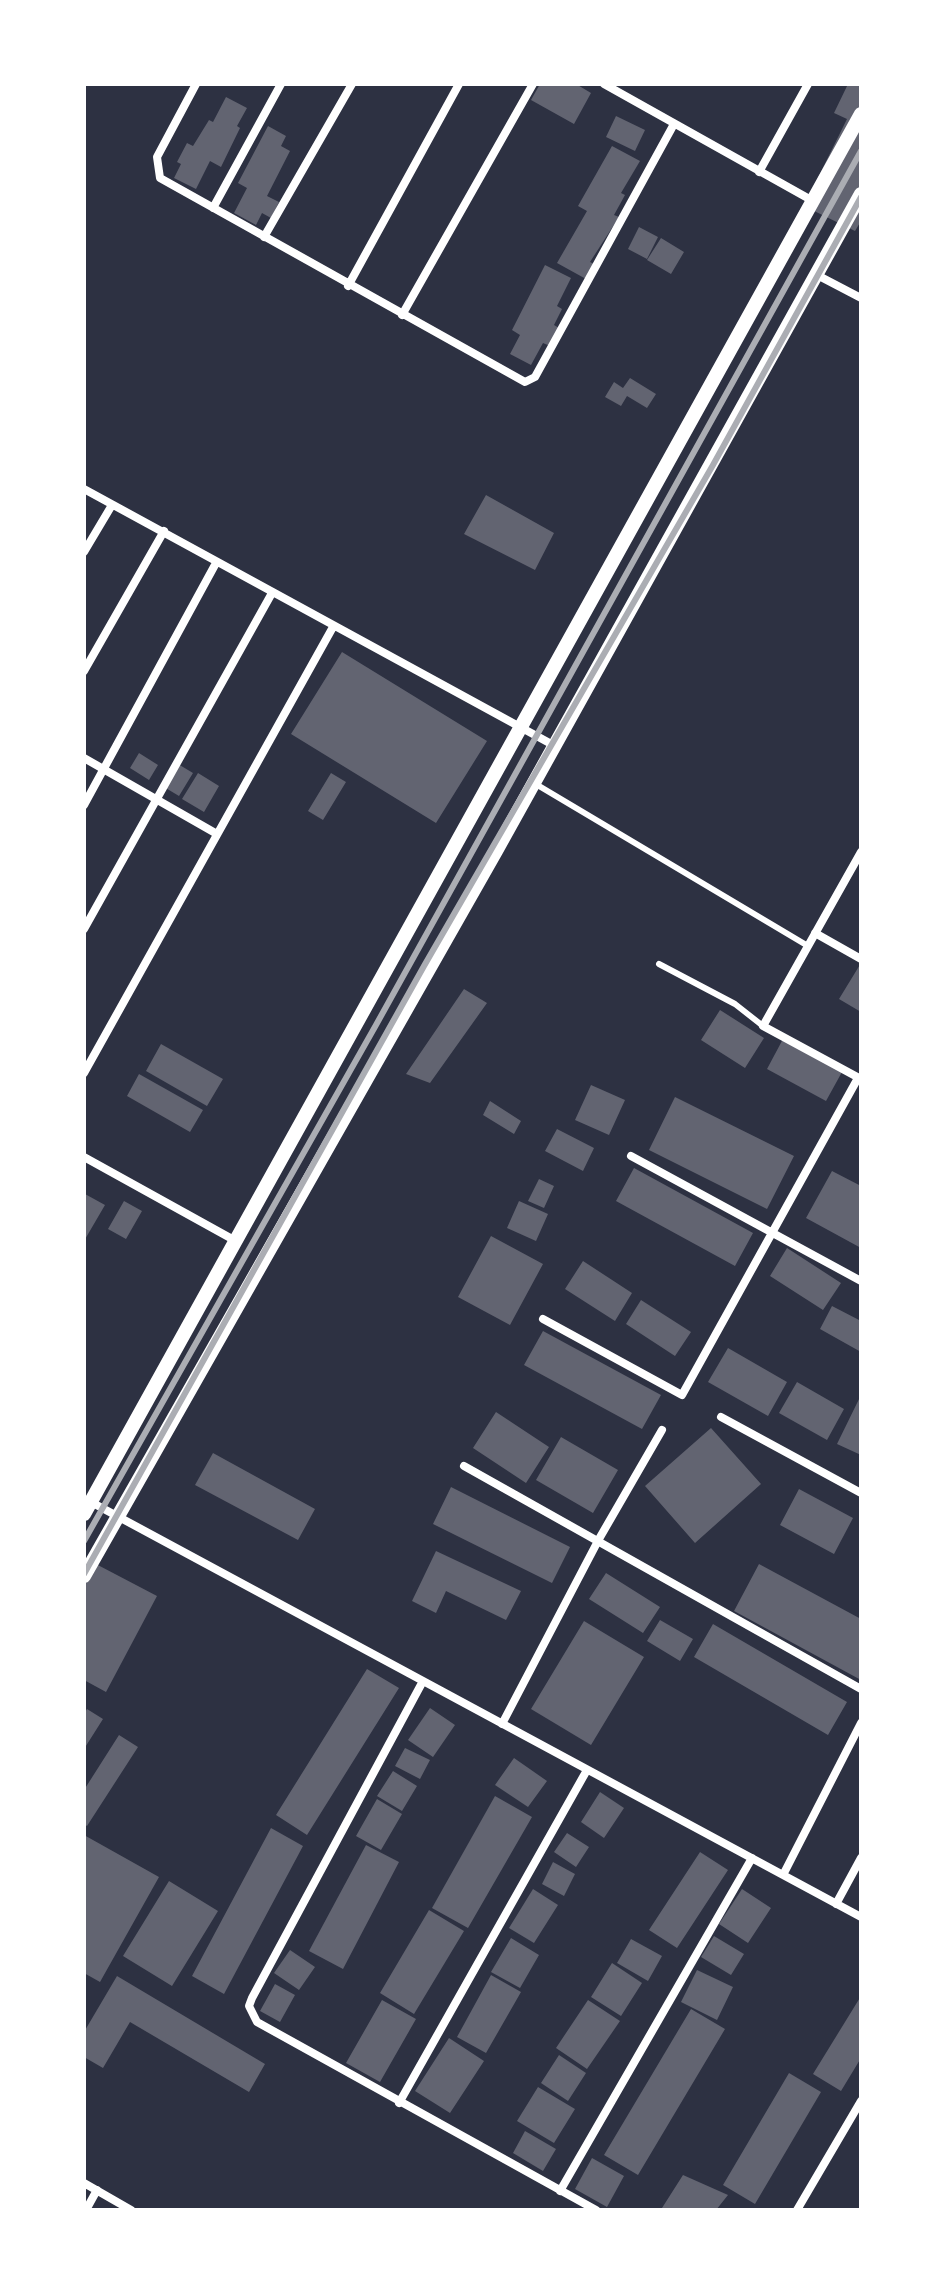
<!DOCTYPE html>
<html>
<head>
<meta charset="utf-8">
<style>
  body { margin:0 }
  #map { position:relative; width:945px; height:2294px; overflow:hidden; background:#2d3142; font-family:"Public Sans",sans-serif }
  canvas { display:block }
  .frame { position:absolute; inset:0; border:86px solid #fff; pointer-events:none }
</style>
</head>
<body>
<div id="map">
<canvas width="945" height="2294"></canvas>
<div class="frame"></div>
</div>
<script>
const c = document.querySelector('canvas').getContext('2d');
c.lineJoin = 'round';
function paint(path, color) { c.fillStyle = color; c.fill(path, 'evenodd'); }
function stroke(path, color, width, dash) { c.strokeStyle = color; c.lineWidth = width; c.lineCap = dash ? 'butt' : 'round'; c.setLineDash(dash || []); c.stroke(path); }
const building = new Path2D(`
  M540 84H576L591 93 574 124 531 100Z
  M848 84H861V221L855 231 804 206 847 119 834 113Z
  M226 97 247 108 237 126 240 128 221 167 210 161 196 189 174 178 181 164 177 162 187 143 193 146 209 120 213 122Z
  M616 116 645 130 635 151 606 137Z
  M268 126 286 136 281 146 290 151 267 196 279 202 271 218 262 213 256 225 234 213 247 188 238 183Z
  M612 146 640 161 621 193 625 195 614 215 619 217 590 262 594 264 586 279 557 263 587 211 578 206Z
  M639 227 658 237 647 259 628 249Z
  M661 238 684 252 671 274 647 260Z
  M545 265 571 278 557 306 562 309 554 325 559 328 550 346 543 343 531 365 510 354 520 335 512 330Z
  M630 378 656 394 647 408 627 396 621 406 605 397 614 382 623 388Z
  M486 495 554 533 535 570 464 534Z
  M342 652 487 741 436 823 291 734Z
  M139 753 158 765 149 780 130 768Z
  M178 764 193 773 179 796 164 787Z
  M198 773 219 786 204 812 182 799Z
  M331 773 346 782 323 820 308 811Z
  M861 963V1012L839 999Z
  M464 989 487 1003 430 1083 406 1074Z
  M720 1010 764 1038 745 1068 701 1040Z
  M783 1039 842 1072 826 1101 767 1069Z
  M161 1044 223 1079 207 1106 146 1071Z
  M139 1074 203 1110 190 1132 127 1096Z
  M591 1085 625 1100 609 1135 575 1120Z
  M675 1097 794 1156 767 1209 649 1150Z
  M490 1101 521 1121 514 1134 483 1115Z
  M557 1129 594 1148 583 1171 545 1151Z
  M634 1168 753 1233 735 1266 616 1201Z
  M832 1171 861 1186V1248L806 1218Z
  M539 1179 554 1186 544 1208 528 1201Z
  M85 1194 105 1205 84 1241V1196Z
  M124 1201 142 1211 126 1239 108 1229Z
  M519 1201 548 1214 536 1241 507 1228Z
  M491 1236 543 1264 510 1325 458 1297Z
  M787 1248 841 1283 823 1310 770 1276Z
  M583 1261 632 1293 615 1321 565 1289Z
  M641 1300 691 1332 675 1356 626 1324Z
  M832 1306 861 1321V1352L820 1329Z
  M543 1331 661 1395 642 1429 524 1365Z
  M728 1348 787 1382 768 1416 708 1382Z
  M797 1382 844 1409 827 1440 779 1413Z
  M861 1395V1455L837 1444Z
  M496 1412 549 1447 526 1483 473 1448Z
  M711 1428 761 1484 695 1543 645 1486Z
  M561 1437 618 1470 593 1513 536 1480Z
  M213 1453 315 1509 298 1540 195 1485Z
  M451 1487 570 1547 552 1583 433 1524Z
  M799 1489 853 1518 834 1554 780 1525Z
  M436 1551 521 1591 506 1620 446 1591 436 1613 412 1601Z
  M94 1563 157 1596 106 1692 84 1680V1581Z
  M759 1564 861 1619V1680L734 1611Z
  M606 1573 660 1607 643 1633 589 1599Z
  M660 1620 693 1639 680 1661 647 1641Z
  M584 1621 644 1657 591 1745 531 1709Z
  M713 1624 847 1702 828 1735 694 1657Z
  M367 1669 399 1688 307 1835 276 1815Z
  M430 1708 455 1725 433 1757 408 1740Z
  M87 1709 103 1719 84 1749V1714Z
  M119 1735 138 1747 87 1826 84 1824V1790Z
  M405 1748 430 1760 420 1779 395 1766Z
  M514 1758 547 1781 528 1807 495 1785Z
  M393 1771 417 1786 402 1811 377 1796Z
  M600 1792 624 1808 604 1838 581 1822Z
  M495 1796 532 1817 468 1928 432 1908Z
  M377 1799 402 1814 381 1850 356 1836Z
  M271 1828 303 1846 224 1994 192 1976Z
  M567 1833 589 1847 576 1867 554 1852Z
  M84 1835 159 1877 100 1982 84 1973Z
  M366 1845 399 1862 343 1969 309 1951Z
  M700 1852 728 1870 677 1948 649 1930Z
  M553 1862 575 1874 564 1896 542 1884Z
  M169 1881 218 1911 172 1986 123 1956Z
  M533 1889 558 1905 534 1943 509 1928Z
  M742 1889 771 1908 748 1943 719 1924Z
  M429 1910 464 1931 414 2014 380 1993Z
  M714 1936 744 1954 731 1975 701 1957Z
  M511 1938 539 1955 520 1988 491 1972Z
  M631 1939 662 1956 648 1981 617 1963Z
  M290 1950 315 1967 299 1990 274 1973Z
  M612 1963 642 1983 621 2016 591 1997Z
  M697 1970 733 1987 717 2020 681 2002Z
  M491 1975 521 1992 486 2053 457 2037Z
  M117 1976 265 2064 249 2092 130 2022 103 2068 84 2057V2032Z
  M275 1984 295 1995 280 2022 260 2011Z
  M861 1996V2058L841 2091 813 2074Z
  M382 2000 416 2019 380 2082 346 2063Z
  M588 2000 620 2021 587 2069 556 2048Z
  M691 2009 725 2029 638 2175 604 2155Z
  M449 2038 484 2061 450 2113 415 2091Z
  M559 2055 586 2073 568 2101 541 2083Z
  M789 2073 821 2092 755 2204 723 2185Z
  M538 2087 575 2109 554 2143 517 2121Z
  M525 2131 556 2149 543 2171 513 2153Z
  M592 2158 624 2176 607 2207 575 2189Z
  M683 2175 728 2195 716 2210 662 2208Z`);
const service = new Path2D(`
  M534 783 808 946
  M659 964 735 1004 763 1026`);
const minor = new Path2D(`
  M196 84 157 157 160 178 525 382 535 377 674 124
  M604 84 813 201
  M759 172 808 84
  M213 208 281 84
  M264 237 352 84
  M817 275 861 298
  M348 286 459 84
  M402 315 533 84
  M84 489 555 746
  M84 552 112 505
  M84 671 164 531
  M84 758 217 834
  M84 805 216 563
  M861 852 763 1026 861 1079
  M84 929 272 593
  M815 933 861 959
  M84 1073 333 627
  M631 1156 861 1281
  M84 1157 234 1240
  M543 1319 682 1395 858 1078
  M721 1417 861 1493
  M464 1466 861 1689
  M91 1502 861 1917
  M423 1681 252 1998 249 2006 257 2022 596 2210
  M502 1724 599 1539 662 1430
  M783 1875 861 1723
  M836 1904 861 1858
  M399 2103 587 1770
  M84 2183 131 2210
  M560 2191 752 1858
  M86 2210 97 2190
  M797 2210 861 2101`);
const tertiary = new Path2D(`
  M84 1514 861 114
  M84 1576 496 851 861 194`);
const rail = new Path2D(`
  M84 1541 376 1025 861 151
  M84 1574 424 966 713 465 861 197`);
paint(building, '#626471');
stroke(service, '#fff', 6);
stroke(minor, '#fff', 8);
stroke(tertiary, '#fff', 14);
stroke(rail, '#abadb3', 6);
</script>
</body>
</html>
